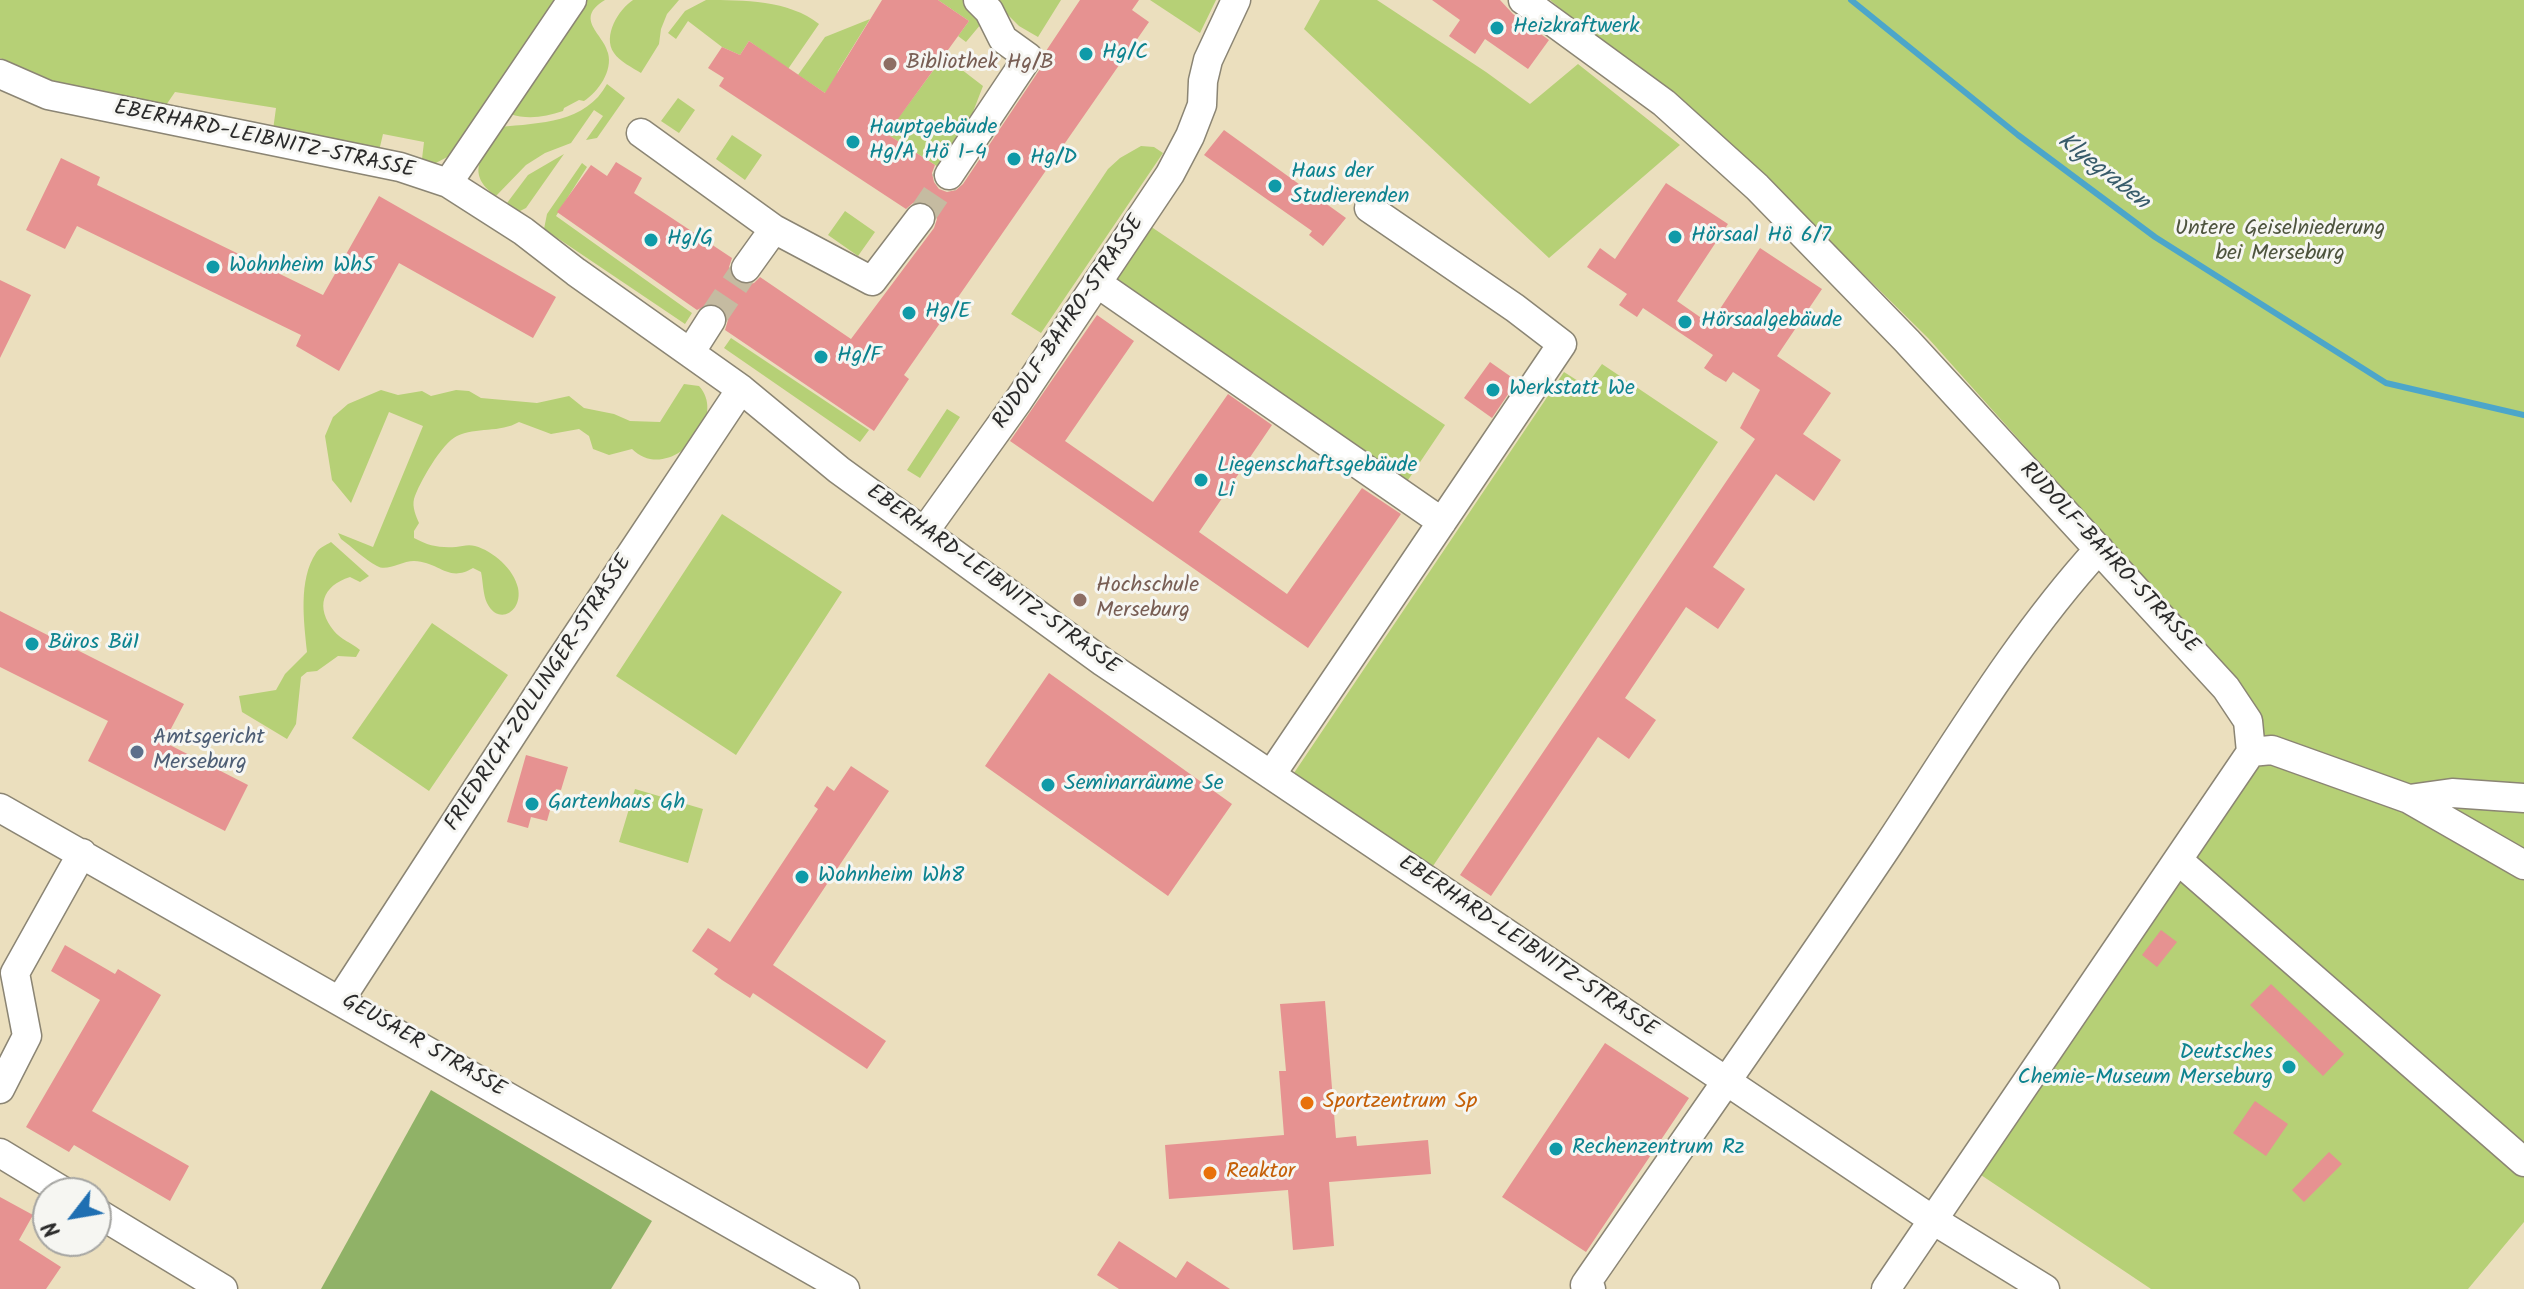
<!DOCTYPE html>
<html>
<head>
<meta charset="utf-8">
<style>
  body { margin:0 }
  #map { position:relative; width:2524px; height:1289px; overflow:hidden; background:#ebdfbe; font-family:Kalam,sans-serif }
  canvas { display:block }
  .north { position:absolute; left:32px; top:1177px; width:80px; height:80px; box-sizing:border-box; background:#f6f6f2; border:2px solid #a5a5a2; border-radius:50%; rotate:239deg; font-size:22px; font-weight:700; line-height:32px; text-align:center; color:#2b2b2b }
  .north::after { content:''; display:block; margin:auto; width:28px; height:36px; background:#1f6fb2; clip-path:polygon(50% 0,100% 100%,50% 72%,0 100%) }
</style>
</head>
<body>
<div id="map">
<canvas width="2524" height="1289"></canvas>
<div class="north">N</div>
</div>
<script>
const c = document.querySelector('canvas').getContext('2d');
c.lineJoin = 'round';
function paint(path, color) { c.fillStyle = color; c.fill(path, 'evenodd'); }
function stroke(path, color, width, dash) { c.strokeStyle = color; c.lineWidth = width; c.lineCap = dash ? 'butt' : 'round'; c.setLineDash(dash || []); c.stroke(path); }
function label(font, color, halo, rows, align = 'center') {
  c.font = font + ' Kalam,sans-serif'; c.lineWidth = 6; c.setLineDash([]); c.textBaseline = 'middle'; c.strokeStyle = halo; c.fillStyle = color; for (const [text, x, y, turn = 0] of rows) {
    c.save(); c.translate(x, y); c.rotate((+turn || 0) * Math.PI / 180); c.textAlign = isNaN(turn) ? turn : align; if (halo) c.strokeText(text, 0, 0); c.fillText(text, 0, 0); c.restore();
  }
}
const green = new Path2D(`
  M0 0H561L451 155 434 164 422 159 424 142 383 134 379 151 273 130 276 108 175 92 162 111 77 91 0 58Z
  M586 0H605C573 19 604 34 608 53 613 71 598 92 584 101L579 100 564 108 563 111C545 117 528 120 510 114Z
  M633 0H679L667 14 661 29 659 44 641 73C633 68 619 61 614 53 602 36 619 9 633 0Z
  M706 0C743 0 789 0 819 24L788 69 749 41 740 55 722 47 688 21 676 39 668 33 685 11Z
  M938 0H970L981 24 966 42 958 36 969 21Z
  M993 0H1061L1038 37 1019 26Z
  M1150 0H1216L1200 33Z
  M1320 0H1377L1486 72 1530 104 1578 64 1680 145 1549 258 1304 29Z
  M1550 0H2524V858L2450 815 2456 801 2416 784 2386 786 2267 738 2258 728 2231 681 2090 519 1928 338 1761 173Z
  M870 19 838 71 831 97 798 75 825 37Z
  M944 56 983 86 973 112 974 133 946 172 879 129 901 114Z
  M607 84 625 98 597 138 586 140 603 116 594 110 571 143 545 153 526 165 496 196C463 173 484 153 500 127 540 123 586 123 607 84Z
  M678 98 695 110 679 133 661 121Z
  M732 135 762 155 745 180 716 159Z
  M1141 146 1154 147 1163 153 1041 333 1011 314 1108 169 1120 158Z
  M564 154 526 208 518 212 507 203 528 175Z
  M582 163 587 167 556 216 692 313 685 324 544 229 547 214Z
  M845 211 875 232 858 256 828 235Z
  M1150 226 1445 425 1406 483 1111 284Z
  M731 338 869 430 860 442 724 348Z
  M1602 364 1718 442 1433 866 1294 773 1564 372 1586 386Z
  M684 384 699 386C730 420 668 485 632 449L609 455 593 449 589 436 579 429 551 434 519 422C500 433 476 427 457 436 442 443 419 483 414 499 412 507 416 516 419 523L414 531V538C429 546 439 548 456 547 462 546 469 544 475 546 493 551 514 569 518 588 523 612 498 626 487 603 483 595 483 581 481 572L473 568C448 583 440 562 414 561 401 561 387 572 377 566 364 559 352 547 341 539L338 533 373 547 423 426 389 412 351 503 332 480 325 436 333 417 348 404 381 390 398 395 422 391 431 396 456 390 469 391 481 398 537 403 569 396 584 408 614 414 630 421 660 422Z
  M947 409 960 417 920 478 907 470Z
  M722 514 842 592 736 755 616 676Z
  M331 542 369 576 360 582 350 577C322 586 315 607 334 631 340 639 352 643 360 650L356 657 338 656 317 671 307 672 301 677 296 724 287 739 242 712 239 696 276 690 285 674 307 652C304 622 298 580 316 553 319 548 326 545 331 542Z
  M432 623 508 675 429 791 352 738Z
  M2262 762 2289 764 2408 815 2456 837 2524 879V1222L2468 1289H2151L1981 1175 2247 776Z
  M635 789 703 809 688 863 619 842Z`);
const forest = new Path2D(`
  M431 1090 652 1221 611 1289H321Z`);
const stream = new Path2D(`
  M1851 0 2018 135 2155 237 2386 383 2524 415`);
const building = new Path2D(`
  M882 0H938L969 21 887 134 935 165 932 173 934 182 939 189 947 192 956 190 963 184 1042 66 1044 54 1080 0H1139L1132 10 1149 22 904 375 909 379 874 431 725 330 728 320 721 306 711 303 697 310 557 212 591 165 607 176 616 162 642 178 634 193 732 258 729 267 736 281 745 285 754 283 760 277 851 339 934 228 937 219 935 211 930 204 921 201 913 203 906 209 719 86 724 78 708 68 722 47 740 55 749 41 825 93Z
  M1432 0H1500L1513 14 1549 40 1528 69 1485 39 1475 54 1449 36 1460 20Z
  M1224 130 1346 218 1323 246 1309 235 1312 231 1204 155Z
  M61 158 100 177 97 185 323 295 379 196 556 297 533 338 399 263 339 371 296 346 301 335 77 226 65 249 26 230Z
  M1666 183 1728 224 1677 301 1710 324 1760 248 1822 289 1777 356 1831 393 1803 434 1841 460 1814 501 1776 474 1713 567 1745 589 1718 629 1686 607 1625 698 1656 720 1629 759 1598 737 1491 896 1460 875 1755 439 1740 428 1760 390 1733 372 1726 382 1714 375 1704 368 1713 355 1643 308 1637 317 1619 305 1627 294 1587 267 1600 248 1615 259Z
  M0 280 31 295 0 358Z
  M1097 315 1134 341 1065 441 1153 502 1228 394 1272 425 1199 532 1287 594 1362 488 1401 514 1308 648 1010 441Z
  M1490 362 1517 381 1492 418 1464 398Z
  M0 611 184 704 164 742 248 785 225 831 88 761 108 721 0 667Z
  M1049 673 1232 804 1168 896 985 766Z
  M526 755 568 767 561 790 556 789 547 821 531 817 528 828 507 822Z
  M851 766 889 791 773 965 886 1041 867 1069 753 993 750 998 722 980 714 974 718 969 692 951 708 928 730 942 818 809 814 806 827 786 834 791Z
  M2161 930 2177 942 2157 967 2142 955Z
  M65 945 115 974 118 969 161 995 92 1111 189 1166 170 1201 74 1145 69 1152 26 1127 100 1000 51 971Z
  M2271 984 2344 1054 2323 1076 2250 1005Z
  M1325 1001 1336 1138 1356 1136 1357 1146 1428 1140 1431 1174 1329 1182 1334 1246 1293 1250 1288 1190 1169 1199 1165 1145 1284 1135 1279 1071H1286L1280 1004Z
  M1605 1043 1689 1098 1586 1252 1502 1197Z
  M2255 1101 2288 1124 2266 1156 2233 1133Z
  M2329 1152 2342 1164 2304 1202 2292 1190Z
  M0 1197 33 1215 19 1240 61 1267 46 1289H0Z
  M1119 1241 1176 1278 1187 1261 1230 1289H1119L1097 1275Z`);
const minorTunnel = new Path2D(`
  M920 218 949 175
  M711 320 746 268`);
const minor = new Path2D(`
  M1523 0 1664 103 1757 187 1907 341 2226 688 2248 721 2251 752 1886 1289
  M0 74 48 95 400 167 448 183 523 231 576 272 741 389 839 470 1103 662 1933 1220 2045 1289
  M641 133 774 229 872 281 920 218
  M949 175 1028 57 1003 39 989 11 978 0
  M448 183 572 0
  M746 268 774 229
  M1097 283 1442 522
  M690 353 711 320
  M924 532 1018 401 1170 174 1190 136 1202 105 1203 81 1208 60 1236 0
  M2251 752 2272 750 2409 799 2524 865
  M1271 775 1562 344 1515 308 1369 208
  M2409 799 2452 793 2524 798
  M0 808 845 1289
  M2179 861 2524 1162
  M340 1000 558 664 741 389
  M0 1089 27 1036 15 973 82 853
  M0 1153 66 1193
  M96 1212 223 1289
  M1591 1289 1585 1285C1685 1140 1787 996 1885 850 1953 748 2016 640 2099 549`);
const markers = [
  [1497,28,8,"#0f9aa8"],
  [1086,54,8,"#0f9aa8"],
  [890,64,8,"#8d6e63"],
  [853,142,8,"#0f9aa8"],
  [1014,159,8,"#0f9aa8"],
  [1275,186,8,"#0f9aa8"],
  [1675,237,8,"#0f9aa8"],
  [651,240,8,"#0f9aa8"],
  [213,267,8,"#0f9aa8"],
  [909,313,8,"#0f9aa8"],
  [1685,322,8,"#0f9aa8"],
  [821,357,8,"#0f9aa8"],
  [1493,390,8,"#0f9aa8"],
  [1201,480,8,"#0f9aa8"],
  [1080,600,8,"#8d6e63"],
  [32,644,8,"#0f9aa8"],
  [137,752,8,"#5c6f8a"],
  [1048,785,8,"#0f9aa8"],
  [532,804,8,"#0f9aa8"],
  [802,877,8,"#0f9aa8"],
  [2289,1067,8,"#0f9aa8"],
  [1307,1103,8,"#e8710a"],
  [1556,1149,8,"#0f9aa8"],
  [1210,1173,8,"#e8710a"]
];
const cultureNames = [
  ["Heizkraftwerk",1513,28],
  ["Hg/C",1102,54],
  ["Hauptgebäude",869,129],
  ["Hg/A Hö 1-4",869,154],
  ["Hg/D",1030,159],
  ["Haus der",1291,173],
  ["Studierenden",1291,198],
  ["Hörsaal Hö 6/7",1691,237],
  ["Hg/G",667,240],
  ["Wohnheim Wh5",229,267],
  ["Hg/E",925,313],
  ["Hörsaalgebäude",1701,322],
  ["Hg/F",837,357],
  ["Werkstatt We",1509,390],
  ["Liegenschaftsgebäude",1217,467],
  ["Li",1217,492],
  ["Büros Bü1",48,644],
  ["Seminarräume Se",1064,785],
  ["Gartenhaus Gh",548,804],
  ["Wohnheim Wh8",818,877],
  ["Deutsches",2273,1054,"right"],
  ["Chemie-Museum Merseburg",2273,1079,"right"],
  ["Rechenzentrum Rz",1572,1149]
];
const educationNames = [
  ["Bibliothek Hg/B",906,64],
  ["Hochschule",1096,587],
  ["Merseburg",1096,612]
];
const streetNames = [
  ["EBERHARD-LEIBNITZ-STRASSE",264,141,12],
  ["RUDOLF-BAHRO-STRASSE",1070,323,-56],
  ["RUDOLF-BAHRO-STRASSE",2108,559,47],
  ["EBERHARD-LEIBNITZ-STRASSE",992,581,36],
  ["FRIEDRICH-ZOLLINGER-STRASSE",540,694,-57],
  ["EBERHARD-LEIBNITZ-STRASSE",1527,948,34],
  ["GEUSAER STRASSE",423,1047,30]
];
const parkNames = [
  ["Untere Geiselniederung",2280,230],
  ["bei Merseburg",2280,255]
];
const serviceNames = [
  ["Amtsgericht",153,739],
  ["Merseburg",153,764]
];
const foodNames = [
  ["Sportzentrum Sp",1323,1103],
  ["Reaktor",1226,1173]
];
const waterNames = [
  ["Klyegraben",2102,173,38]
];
paint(green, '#b6d076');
paint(forest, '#90b267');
stroke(stream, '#4ca6ca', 6);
paint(building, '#e69291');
stroke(minorTunnel, '#c5bba1', 28, [28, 14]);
stroke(minor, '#8b8574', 31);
stroke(minor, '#fff', 28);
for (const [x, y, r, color] of markers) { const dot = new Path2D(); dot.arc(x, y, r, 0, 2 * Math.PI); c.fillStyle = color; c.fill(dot); stroke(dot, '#f6f6f2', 3); }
label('22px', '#0d838f', '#f6f6f2', cultureNames, 'left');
label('22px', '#785e54', '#f6f6f2', educationNames, 'left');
label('22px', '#2b2b2b', '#f6f6f2', streetNames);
label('22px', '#4e543e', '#f6f6f2', parkNames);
label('22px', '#4e5e75', '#f6f6f2', serviceNames, 'left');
label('22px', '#c56008', '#f6f6f2', foodNames, 'left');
label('italic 24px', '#385c6b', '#f6f6f2', waterNames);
</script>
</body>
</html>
